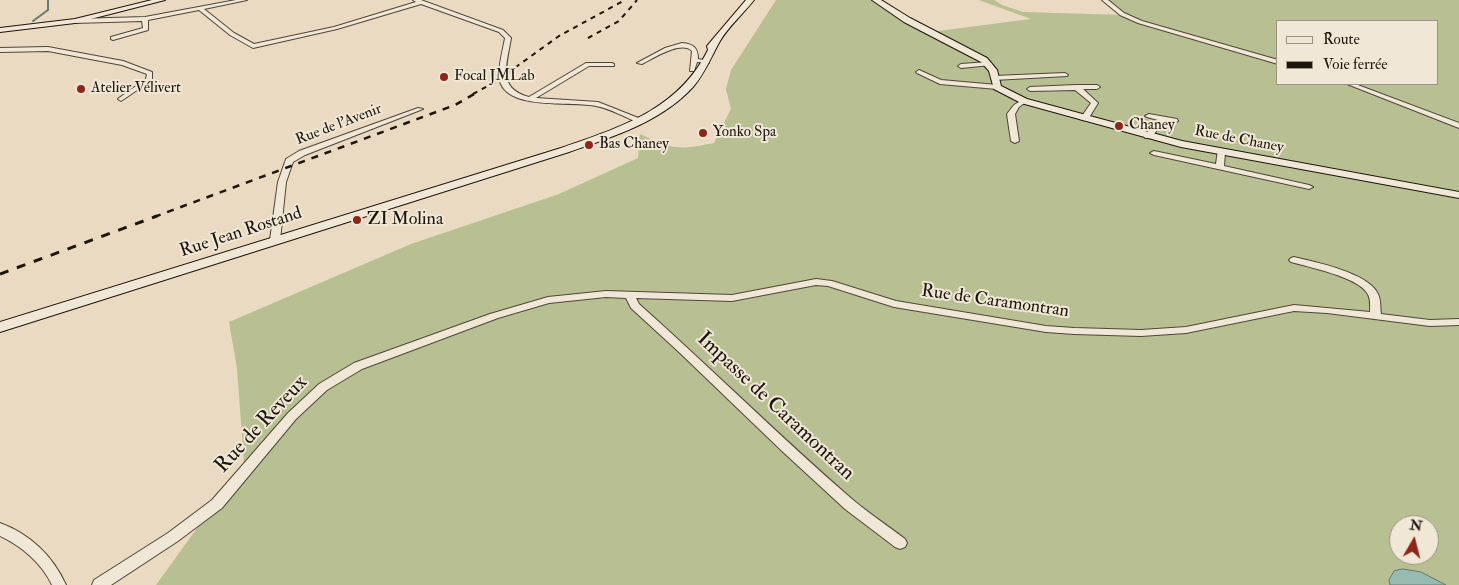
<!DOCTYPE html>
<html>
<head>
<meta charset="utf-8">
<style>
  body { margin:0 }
  #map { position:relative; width:1459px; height:585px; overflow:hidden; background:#e9dac1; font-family:"IM FELL Double Pica",serif }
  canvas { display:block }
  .legend { position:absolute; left:1276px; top:20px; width:162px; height:65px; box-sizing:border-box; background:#f1e7d7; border:1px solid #9c9385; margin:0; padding:6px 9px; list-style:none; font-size:15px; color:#1c150b }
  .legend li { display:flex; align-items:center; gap:10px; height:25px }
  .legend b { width:25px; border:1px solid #9c9385 }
  .north { position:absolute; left:1389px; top:515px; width:50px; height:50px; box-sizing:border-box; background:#f1e7d7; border:1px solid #9c9385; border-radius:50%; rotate:8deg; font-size:14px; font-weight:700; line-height:20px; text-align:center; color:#1c150b }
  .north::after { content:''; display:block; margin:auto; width:18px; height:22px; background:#8f2418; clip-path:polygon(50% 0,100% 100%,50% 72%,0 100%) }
</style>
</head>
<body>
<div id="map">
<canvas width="1459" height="585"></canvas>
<ul class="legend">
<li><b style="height:6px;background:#f1e7d7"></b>Route</li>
<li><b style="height:6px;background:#1c150b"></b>Voie ferrée</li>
</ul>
<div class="north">N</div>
</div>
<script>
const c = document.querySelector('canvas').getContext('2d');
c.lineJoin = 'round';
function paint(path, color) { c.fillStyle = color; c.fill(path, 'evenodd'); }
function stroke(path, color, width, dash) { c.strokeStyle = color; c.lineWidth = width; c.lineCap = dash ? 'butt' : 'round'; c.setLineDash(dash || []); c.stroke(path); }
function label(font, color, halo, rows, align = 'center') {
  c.font = font + ' "IM FELL Double Pica",serif'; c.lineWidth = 4; c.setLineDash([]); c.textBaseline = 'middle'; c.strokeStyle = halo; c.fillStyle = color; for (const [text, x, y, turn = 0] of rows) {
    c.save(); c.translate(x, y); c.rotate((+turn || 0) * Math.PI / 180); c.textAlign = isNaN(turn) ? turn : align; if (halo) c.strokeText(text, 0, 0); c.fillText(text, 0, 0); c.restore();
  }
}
const green = new Path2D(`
  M776 0H873L930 32 1031 19 979 0H994L1002 5 1023 12 1125 15 1109 0H1459V585H156L244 463 237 368 229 322 411 244 559 194 638 158 640 134C673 150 679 150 714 143L731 109 726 89 731 70ZM1278 21H1438V84H1278ZM1399 525H1429V555H1399Z`);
const water = new Path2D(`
  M1403 569 1421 572 1446 585H1390L1389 580 1394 571Z`);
const stream = new Path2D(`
  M33 21 48 10V0`);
const street = new Path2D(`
  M236 0H247L204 9 234 33 254 44 334 27 416 2 413 0H421L503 30 511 38C507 64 496 88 529 97L586 63H612L614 64V66H589L536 98 598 102 646 121 639 123C625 117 611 109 596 106 573 101 512 110 501 84 496 74 503 50 505 38L499 32 421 4 337 29 253 48 230 35 199 10 148 20V30L113 40 111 39V37L143 28 142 21 75 23 72 21 75 19 145 17Z
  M1102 0H1108L1124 13 1142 21 1278 60V64L1138 23 1120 15Z
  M682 43C693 44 698 47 698 59L709 61V63L697 62 694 71H690L692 51C681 40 654 58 642 64L637 63 665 48Z
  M48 47 123 61 152 72V80L121 101 118 99 119 98 146 79 147 74 122 65 48 51 0 52V48Z
  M989 62 992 64 991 65 961 68 958 66 961 64Z
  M919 70 941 80 997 85 1000 87 997 89 940 84 917 73 916 72Z
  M1065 73 1068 75 1067 76 994 80 991 78 994 76Z
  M1347 84H1355L1459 123V128Z
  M1076 85H1097L1100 87 1097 89H1083L1098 103 1087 121 1080 119 1091 103 1075 90 1030 91 1027 89 1030 87Z
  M1024 99 1027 101 1019 107 1015 114 1019 141 1015 143 1011 141 1007 114 1014 105Z
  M418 108 423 109 305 155 293 162 286 182 280 240 278 242H272L270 240 278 182 286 159 299 151Z
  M1149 114 1177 119 1178 121 1174 123 1164 121 1151 138H1145L1144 136 1158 120 1147 117 1145 116Z
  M1218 150H1221L1225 152 1224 166 1309 185 1313 187 1309 189 1154 155 1150 153 1154 151 1216 164Z
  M1294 257C1315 262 1369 273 1378 294 1381 300 1380 307 1381 314L1430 320 1459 319V325L1430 326 1327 313 1294 311 1186 333 1141 336 1074 334 1046 332 894 307 828 286 816 285 732 301 636 298 639 304C712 369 780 437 853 500 870 514 888 526 905 539L907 543 905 547 900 549 895 547 845 509 782 451 680 353 631 308 626 298 606 297 549 303 498 318 362 369 327 390 296 419 222 508 178 541 111 585H92L94 580 168 533 212 500 288 413 319 384 354 363 490 314 548 297 606 291 732 295 816 279 832 281 896 301 1046 326 1074 328 1141 330 1186 327 1294 305 1370 312C1370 306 1371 298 1367 293 1358 277 1308 267 1291 262L1289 260 1291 258Z
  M0 523C30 534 53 556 66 585H52C42 563 21 546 0 536Z`);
const secondary = new Path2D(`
  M152 0H165L75 23 0 32V28L75 19Z
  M746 0H754C743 14 728 27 720 41 711 57 705 73 693 87 661 122 612 137 569 152L0 332V322L561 148C621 127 678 110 708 50L707 46Z
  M872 0H881L910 18 987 58 997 70 1001 86 1027 99 1182 141 1459 192V198L1181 147 1021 103 994 89 989 71 981 62 904 22Z`);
const railFar2 = new Path2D(`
  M588 38 619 21 637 0
  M473 94 495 82 559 36 625 0`);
const railFar1 = new Path2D(`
  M154 217 455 105 476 93`);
const rail = new Path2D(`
  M0 274 157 216`);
const markers = [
  [444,77,5,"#8f2418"],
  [81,89,5,"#8f2418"],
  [1119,126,5,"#8f2418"],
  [703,133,5,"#8f2418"],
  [589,145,5,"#8f2418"],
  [357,220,5,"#8f2418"]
];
const farPoinames = [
  ["Focal JMLab",454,77],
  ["Atelier Vélivert",91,89],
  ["Chaney",1129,126],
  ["Yonko Spa",713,133],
  ["Bas Chaney",599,145]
];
const farStreetnames = [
  ["Rue de l'Avenir",339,125,-21],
  ["Rue de Chaney",1239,140,11]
];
const poiNames = [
  ["ZI Molina",367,220]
];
const streetNames = [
  ["Rue Jean Rostand",241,233,-18],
  ["Rue de Caramontran",995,302,8]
];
const nearStreetnames = [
  ["Impasse de Caramontran",775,407,43],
  ["Rue de Reveux",262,425,-47]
];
paint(green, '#b8bf92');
paint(water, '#97bbb0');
stroke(water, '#66796e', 1);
stroke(stream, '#66796e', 2);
stroke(street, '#4f4638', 2);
stroke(secondary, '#1c150b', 2);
paint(street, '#f1e7d7');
paint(secondary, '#f1e7d7');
stroke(railFar2, '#1c150b', 2, [5, 5]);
stroke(railFar1, '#1c150b', 2.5, [7, 7]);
stroke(rail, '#1c150b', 3, [9, 9]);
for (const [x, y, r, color] of markers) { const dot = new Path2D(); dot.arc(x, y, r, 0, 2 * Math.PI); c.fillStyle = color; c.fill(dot); stroke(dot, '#f1e7d7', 2); }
label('15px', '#1c150b', '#f1e7d7', farPoinames, 'left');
label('15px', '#1c150b', '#f1e7d7', farStreetnames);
label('18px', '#1c150b', '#f1e7d7', poiNames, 'left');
label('18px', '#1c150b', '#f1e7d7', streetNames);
label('21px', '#1c150b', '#f1e7d7', nearStreetnames);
</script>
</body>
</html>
